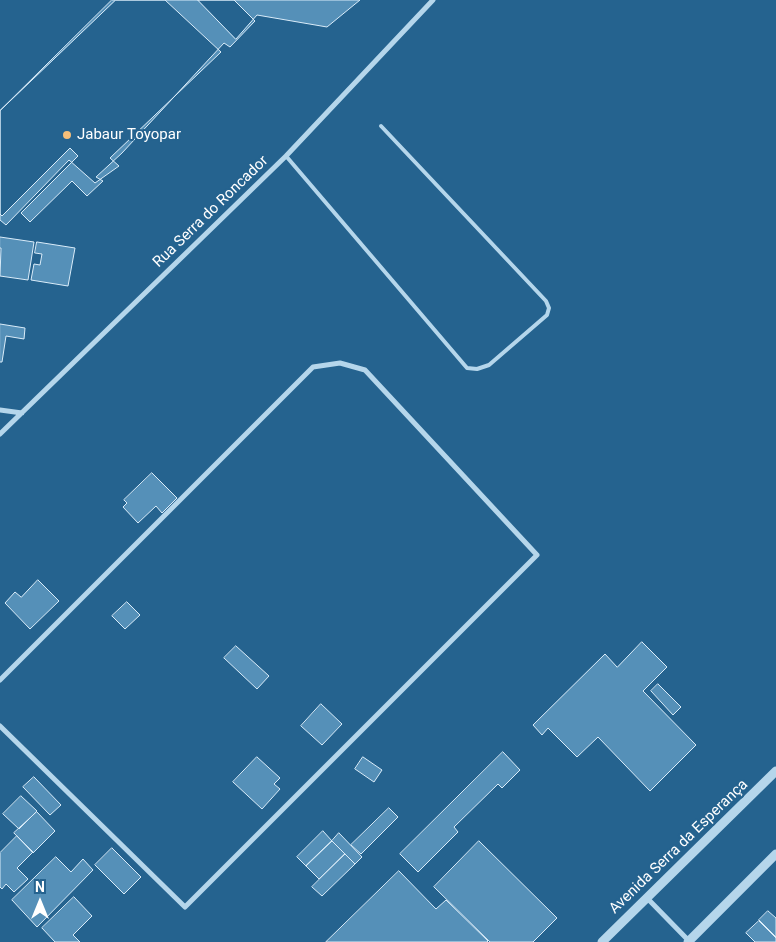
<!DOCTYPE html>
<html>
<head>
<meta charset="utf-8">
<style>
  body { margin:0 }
  #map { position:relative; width:776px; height:942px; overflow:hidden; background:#25638f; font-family:Roboto,sans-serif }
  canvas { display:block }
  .north { position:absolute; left:15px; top:877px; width:50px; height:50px; -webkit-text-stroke:4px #25638f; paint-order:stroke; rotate:0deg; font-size:14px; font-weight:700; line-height:20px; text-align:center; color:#fff }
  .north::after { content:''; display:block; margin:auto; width:18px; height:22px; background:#fff; clip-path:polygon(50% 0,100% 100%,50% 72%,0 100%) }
</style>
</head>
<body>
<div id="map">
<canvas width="776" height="942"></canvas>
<div class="north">N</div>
</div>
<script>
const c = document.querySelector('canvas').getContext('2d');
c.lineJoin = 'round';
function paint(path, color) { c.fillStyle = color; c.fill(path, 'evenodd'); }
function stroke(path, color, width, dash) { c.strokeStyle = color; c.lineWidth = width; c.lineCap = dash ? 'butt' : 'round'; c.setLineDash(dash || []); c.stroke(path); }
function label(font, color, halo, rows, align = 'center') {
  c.font = font + ' Roboto,sans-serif'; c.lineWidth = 4; c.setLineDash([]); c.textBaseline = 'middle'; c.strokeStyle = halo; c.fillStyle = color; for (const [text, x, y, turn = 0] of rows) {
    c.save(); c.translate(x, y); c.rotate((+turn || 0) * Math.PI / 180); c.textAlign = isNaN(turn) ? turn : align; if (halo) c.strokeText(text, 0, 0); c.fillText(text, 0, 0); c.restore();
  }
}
const building = new Path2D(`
  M112 0H234L255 21 230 47 224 43 122 153 96 177 103 181 87 196 72 181 30 222 21 213 78 156 70 148 2 216 0 214V111Z
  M116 0H165L221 52 110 158 119 166 95 183 69 160 6 225 0 220V111Z
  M198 0H360L327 27 257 15 236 39Z
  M0 237 34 242 28 280 0 276 1 248H0Z
  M37 242 75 248 68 286 31 280 34 264 40 265 42 254 35 253Z
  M0 324 25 328 24 339 6 336 2 362H0Z
  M152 473 177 498 162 513 156 506 138 523 123 507 127 503 124 500Z
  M38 580 59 601 30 629 5 603 15 592 21 597Z
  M127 602 140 615 125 629 112 616Z
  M642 642 667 667 643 691 696 745 650 791 598 737 577 757 548 728 542 735 533 725 605 654 617 667Z
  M236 646 269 676 257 689 224 658Z
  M658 684 681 707 673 715 651 691Z
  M321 704 342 724 322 745 301 726Z
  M503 752 520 770 502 788 498 784 454 827 458 832 418 872 400 854Z
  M257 757 280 778 274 784 280 789 262 809 233 782Z
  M363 757 382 770 374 782 355 769Z
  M34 777 61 805 50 815 23 787Z
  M21 796 37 811 19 829 3 814Z
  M389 808 398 817 361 854 351 845Z
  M37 812 55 831 33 853 14 833Z
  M323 831 332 841 306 866 297 857Z
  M339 833 362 857 355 864 332 841Z
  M17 836 33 852 17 868 28 879 14 892 6 884 2 889 0 887V853Z
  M332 841 345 854 319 879 306 866Z
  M479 841 557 918 533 942H490L434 887Z
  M112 848 141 877 124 894 95 865Z
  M345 854 355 864 322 896 312 887Z
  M56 857 71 872 83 859 93 870 37 927 12 900Z
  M399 871 436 909 446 900 488 941 487 942H326Z
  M74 897 92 916 73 935 80 942H55L42 928Z
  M768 911 776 918V937L759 920Z
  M759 921 776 938V942H755L746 933Z`);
const service = new Path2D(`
  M286 156 467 368 477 369 489 365 547 315 549 308 546 301 381 126`);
const minor = new Path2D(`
  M0 410 22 413
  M0 434 286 156 433 0
  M0 680 313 367 340 363 365 370 537 555 185 907 0 726
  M647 898 690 942`);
const tertiary = new Path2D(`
  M602 942 776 771
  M688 942 776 854`);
const markers = [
  [67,135,5,"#f6bf79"]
];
const poiNames = [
  ["Jabaur Toyopar",77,135]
];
const streetNames = [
  ["Rua Serra do Roncador",211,212,-44],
  ["Avenida Serra da Esperança",679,847,-44]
];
paint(building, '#5590b8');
stroke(building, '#daecf9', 1);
stroke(service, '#b5d6eb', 4);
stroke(minor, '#b5d6eb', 5);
stroke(tertiary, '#b5d6eb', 9);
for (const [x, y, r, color] of markers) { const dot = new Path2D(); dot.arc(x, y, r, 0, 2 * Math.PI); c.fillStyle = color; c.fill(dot); stroke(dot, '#25638f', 2); }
label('15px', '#fff', '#25638f', poiNames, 'left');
label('15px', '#fff', '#25638f', streetNames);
</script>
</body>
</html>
